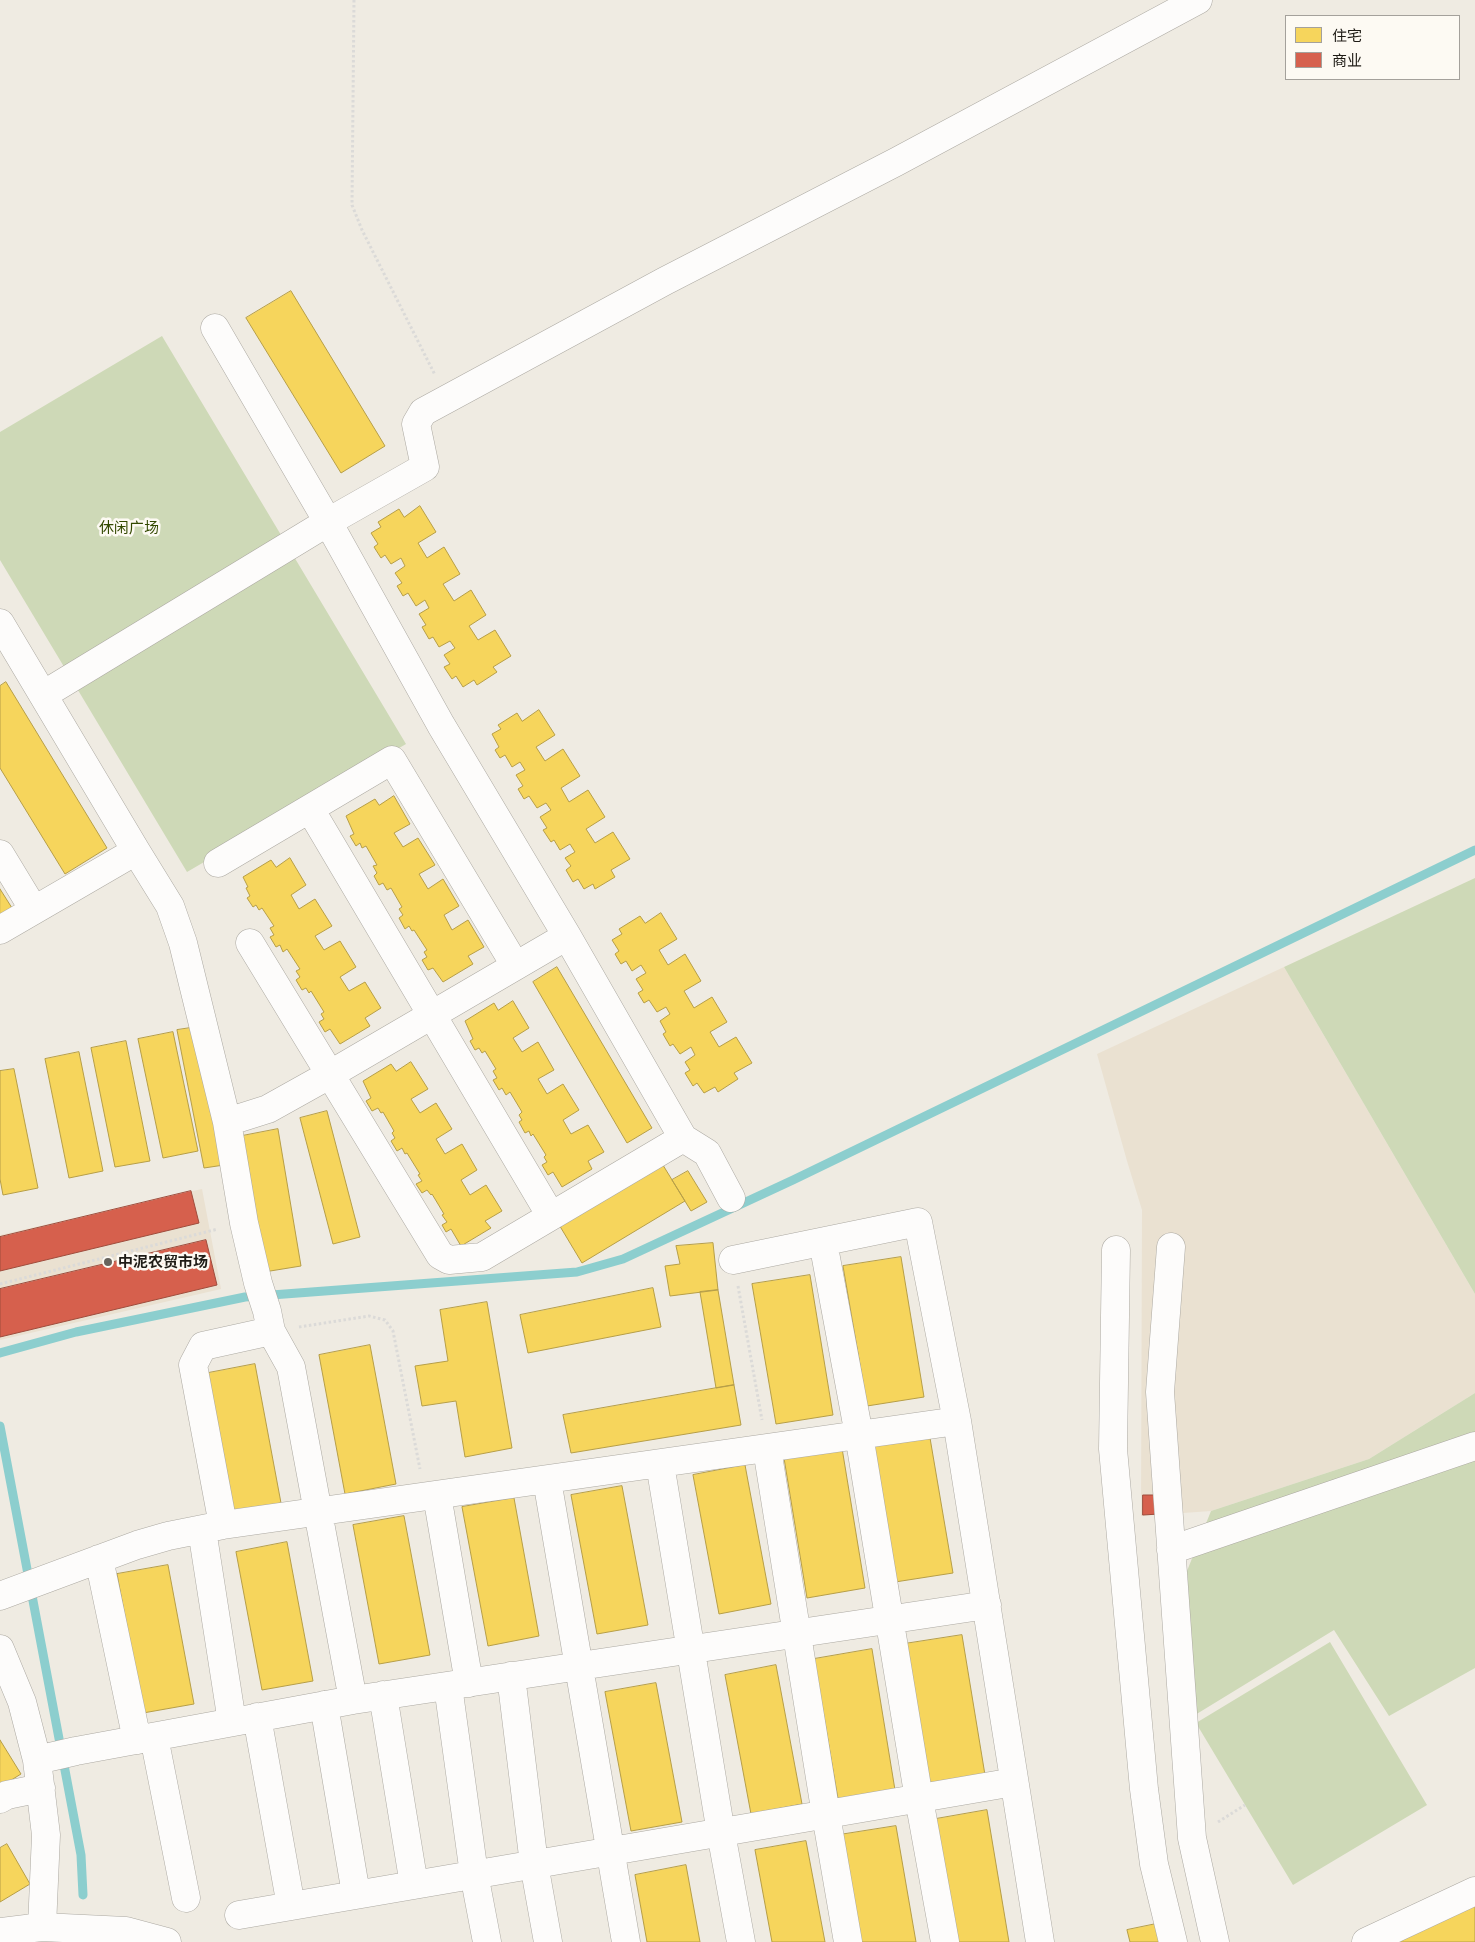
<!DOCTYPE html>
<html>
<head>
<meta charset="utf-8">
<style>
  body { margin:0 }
  #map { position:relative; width:1475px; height:1942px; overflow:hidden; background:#efebe2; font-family:"Golos Text","Noto Sans SC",sans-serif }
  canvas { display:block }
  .legend { position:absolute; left:1285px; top:15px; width:175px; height:65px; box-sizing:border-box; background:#fdfaf3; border:1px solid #a4a19b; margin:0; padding:6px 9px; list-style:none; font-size:15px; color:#1f1c16 }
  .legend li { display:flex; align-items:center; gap:10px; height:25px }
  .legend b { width:25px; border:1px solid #a4a19b }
</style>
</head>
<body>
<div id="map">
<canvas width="1475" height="1942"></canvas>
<ul class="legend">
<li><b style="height:14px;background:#f6d55c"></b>住宅</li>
<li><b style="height:14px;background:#d6604d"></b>商业</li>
</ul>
</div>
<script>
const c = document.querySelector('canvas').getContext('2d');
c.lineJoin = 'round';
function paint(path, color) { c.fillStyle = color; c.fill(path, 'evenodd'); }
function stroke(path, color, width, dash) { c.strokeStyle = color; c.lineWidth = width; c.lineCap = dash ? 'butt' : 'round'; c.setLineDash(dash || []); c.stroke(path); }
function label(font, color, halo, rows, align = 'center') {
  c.font = font + ' "Golos Text","Noto Sans SC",sans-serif'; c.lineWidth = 5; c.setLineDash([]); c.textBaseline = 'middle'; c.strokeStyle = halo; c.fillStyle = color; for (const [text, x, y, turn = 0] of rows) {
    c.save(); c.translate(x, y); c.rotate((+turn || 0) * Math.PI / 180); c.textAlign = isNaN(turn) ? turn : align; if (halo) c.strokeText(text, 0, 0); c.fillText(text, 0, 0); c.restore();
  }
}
const built = new Path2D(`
  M1284 967 1475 1294V1393L1369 1459 1211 1511 1141 1516 1142 1210 1127 1161 1097 1054Z
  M202 1189 221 1289 0 1340V1235Z`);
const green = new Path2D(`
  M162 336 406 744 187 872 0 560V432Z
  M1475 878V1294L1284 967Z
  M1475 1393V1668L1389 1716 1334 1630 1195 1715 1187 1571 1211 1511 1369 1459Z
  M1330 1642 1427 1805 1293 1885 1196 1723Z`);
const homes = new Path2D(`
  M291 291 385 446 341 473 246 318Z
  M420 506 436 532 418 543 427 558 444 547 460 574 443 584 454 601 471 590 486 615 469 626 478 640 495 630 511 656 493 667 497 672 477 685 474 680 463 687 456 676 452 679 444 667 450 664 444 655 455 648 450 641 439 647 433 637 429 639 422 627 426 625 419 614 429 608 425 600 416 606 408 593 403 596 397 586 402 583 395 573 405 566 401 558 391 564 385 555 381 558 374 547 378 544 371 533 381 527 378 522 399 509 404 517Z
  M6 682 107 848 65 874 0 768V686Z
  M539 710 555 735 536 747 545 761 563 749 580 776 561 788 569 802 588 790 605 817 586 829 595 843 613 832 630 859 611 870 615 877 595 889 593 884 584 889 578 879 573 882 566 870 571 866 565 858 575 852 570 844 560 850 554 840 551 842 543 830 547 828 540 817 551 810 546 803 537 808 529 796 524 799 518 789 523 786 516 775 525 770 520 762 512 767 505 755 500 758 495 750 499 747 492 734 501 729 498 725 517 713 522 721Z
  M394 796 410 824 394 833 403 847 418 838 435 865 419 874 428 889 443 879 459 906 444 915 452 930 468 920 484 947 468 956 473 964 443 982 433 968 428 970 422 960 427 957 424 952 427 950 414 930 412 931 409 926 405 929 399 918 403 915 399 909 402 907 391 888 387 890 383 883 379 885 374 876 377 873 373 866 377 865 366 846 362 848 360 843 356 846 350 836 354 834 346 816 375 799 379 805Z
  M290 858 306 885 291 895 299 909 315 899 332 926 315 936 324 950 340 941 356 967 340 977 349 991 365 982 381 1008 365 1018 370 1026 340 1044 330 1029 325 1032 319 1022 324 1019 321 1014 324 1012 311 991 309 993 306 988 302 990 296 980 300 977 296 971 300 969 287 949 283 952 280 945 276 947 270 937 274 935 270 928 274 926 262 908 259 910 256 905 253 907 247 898 250 896 246 888 248 887 243 877 271 860 276 867Z
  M0 889 12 908 0 915Z
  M661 913 677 939 659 950 668 965 685 954 701 981 684 991 694 1008 712 997 727 1022 710 1032 719 1047 736 1037 752 1063 734 1073 738 1079 718 1092 715 1087 704 1093 697 1083 693 1086 685 1073 690 1070 685 1062 695 1055 691 1047 680 1054 673 1044 670 1046 663 1034 666 1032 660 1021 670 1014 666 1007 657 1012 649 1000 644 1003 638 993 643 990 636 979 646 973 641 965 632 971 626 961 621 964 615 954 619 951 612 940 622 934 619 929 640 916 645 923Z
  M557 967 652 1128 627 1143 533 982Z
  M513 1001 529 1028 513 1038 522 1052 538 1042 554 1070 538 1079 547 1094 563 1084 579 1110 563 1120 571 1134 588 1125 604 1152 588 1161 592 1169 562 1187 553 1172 548 1175 542 1165 547 1162 544 1157 546 1155 533 1134 531 1136 529 1131 525 1133 519 1122 522 1120 519 1115 522 1112 510 1092 506 1095 502 1088 499 1090 493 1080 497 1078 493 1071 496 1069 485 1051 482 1053 479 1048 475 1050 470 1041 473 1039 465 1021 494 1003 498 1010Z
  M197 1027 224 1165 204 1168 177 1030Z
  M173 1032 198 1151 163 1158 138 1039Z
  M126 1041 150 1161 115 1167 91 1048Z
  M79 1052 103 1171 69 1178 45 1059Z
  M411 1062 428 1089 411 1099 420 1113 436 1103 452 1129 436 1139 445 1154 462 1144 477 1170 461 1180 470 1195 486 1185 502 1211 485 1221 491 1228 461 1246 451 1229 446 1232 442 1225 447 1222 442 1215 444 1214 432 1194 431 1195 427 1190 422 1193 416 1184 422 1181 418 1175 420 1174 407 1153 405 1154 402 1148 397 1151 391 1141 395 1138 392 1133 394 1131 383 1112 381 1113 378 1108 372 1111 366 1101 371 1098 363 1081 391 1064 396 1071Z
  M14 1069 38 1188 3 1195 0 1179V1071Z
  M327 1111 360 1237 333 1244 300 1118Z
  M278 1129 301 1266 264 1272 242 1136Z
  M658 1157 685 1201 582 1263 555 1218Z
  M688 1171 707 1202 691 1211 672 1180Z
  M713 1243 718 1290 670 1296 665 1266 680 1264 676 1246Z
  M901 1257 924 1397 867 1406 843 1266Z
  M810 1275 833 1415 776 1424 752 1284Z
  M653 1288 661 1327 528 1353 520 1315Z
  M718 1290 734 1385 716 1388 700 1292Z
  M487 1302 512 1448 465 1457 456 1401 422 1406 415 1366 448 1361 440 1310Z
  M370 1345 396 1484 345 1494 319 1355Z
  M255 1364 281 1503 230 1513 203 1374Z
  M734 1385 741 1425 571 1453 563 1415Z
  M929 1432 953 1573 895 1582 872 1442Z
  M842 1448 865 1588 807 1598 784 1458Z
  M745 1465 771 1604 719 1614 693 1475Z
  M622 1486 648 1625 597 1634 571 1495Z
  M514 1498 539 1636 488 1646 462 1507Z
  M404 1516 430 1655 379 1664 353 1525Z
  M287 1542 313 1681 262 1690 236 1552Z
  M168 1565 194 1704 143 1713 117 1574Z
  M962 1635 985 1775 927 1785 904 1644Z
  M872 1649 895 1790 838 1799 814 1659Z
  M776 1665 802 1804 751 1814 725 1675Z
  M656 1683 682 1822 631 1831 605 1692Z
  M0 1740 21 1774 0 1787Z
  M987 1810 1009 1942H950L930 1820Z
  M896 1826 916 1942H856L839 1835Z
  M806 1841 825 1942H772L755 1850Z
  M7 1844 30 1884 0 1902V1848Z
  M686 1865 700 1942H647L635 1875Z
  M1475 1904V1942H1397Z
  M1156 1924 1160 1942H1130L1127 1930Z`);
const shops = new Path2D(`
  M191 1191 199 1223 0 1271V1237Z
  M206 1240 217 1285 0 1337V1289Z
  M1143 1495H1158L1159 1514 1143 1515Z`);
const stream = new Path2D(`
  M0 1353 76 1332 245 1297 577 1272 623 1259 793 1180 1475 850
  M0 1426 81 1855 83 1895`);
const path = new Path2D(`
  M354 0 352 205 362 230 435 375
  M0 1284 218 1229
  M738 1286 762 1420
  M299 1327 369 1316 385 1320 393 1331 420 1469
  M1218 1822 1245 1805`);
const minor = new Path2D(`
  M215 328 328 522 441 725 567 936 683 1138 707 1153 731 1198
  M0 623 136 851 170 906 183 943 227 1122 244 1223 258 1283 267 1311 271 1331 291 1367 353 1700
  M43 695 328 522 425 467 416 424 423 412 665 281 896 162 1198 0
  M310 809 551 1216
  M0 854 34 910
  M218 863 392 760 515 965
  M0 930 136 851
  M250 943 440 1255 449 1260 482 1257 683 1138
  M227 1122 268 1109 329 1075 567 936
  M823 1242 859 1435 919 1799 945 1942
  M1171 1247 1160 1392 1192 1838 1215 1942
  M1116 1250 1113 1449 1144 1789 1154 1864 1173 1942
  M733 1260 918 1222 957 1421 1040 1942
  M767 1449 826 1815 848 1942
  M660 1464 721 1833 741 1942
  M547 1480 626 1942
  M437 1495 469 1683
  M223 1525 193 1365 203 1346 271 1331
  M202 1530 232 1722
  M1171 1550 1475 1446
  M99 1559 137 1740
  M0 1596 137 1545 168 1536 223 1525 957 1421
  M0 1649 22 1702 37 1760 46 1835 42 1927
  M511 1676 534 1864 548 1942
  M448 1686 474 1874 487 1942
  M383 1695 414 1885
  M324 1705 356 1894
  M257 1717 291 1906
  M154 1737 186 1898
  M37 1760 76 1751 353 1700 987 1605
  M0 1799 7 1795 41 1788
  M239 1915 1014 1782
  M0 1932 42 1927 126 1931 167 1942
  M1366 1942 1475 1891`);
const markers = [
  [108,1262,5,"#68645d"]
];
const parkNames = [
  ["休闲广场",129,528]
];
const poiNames = [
  ["中泥农贸市场",118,1262]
];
paint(built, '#eae1d1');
paint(green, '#ced9b7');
paint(homes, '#f6d55c');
stroke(homes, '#b69e47', 1);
paint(shops, '#d6604d');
stroke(shops, '#9f4c3c', 1);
stroke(stream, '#8ccece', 9);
stroke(minor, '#aca9a2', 29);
stroke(path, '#dbdad8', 3, [2.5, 2.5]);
stroke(minor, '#fdfcfb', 28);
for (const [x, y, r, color] of markers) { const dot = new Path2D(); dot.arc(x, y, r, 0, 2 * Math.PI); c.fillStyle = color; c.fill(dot); stroke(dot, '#fdfaf3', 2); }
label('15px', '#334900', '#fdfaf3', parkNames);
label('bold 15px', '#1f1c16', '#fdfaf3', poiNames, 'left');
</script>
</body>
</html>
